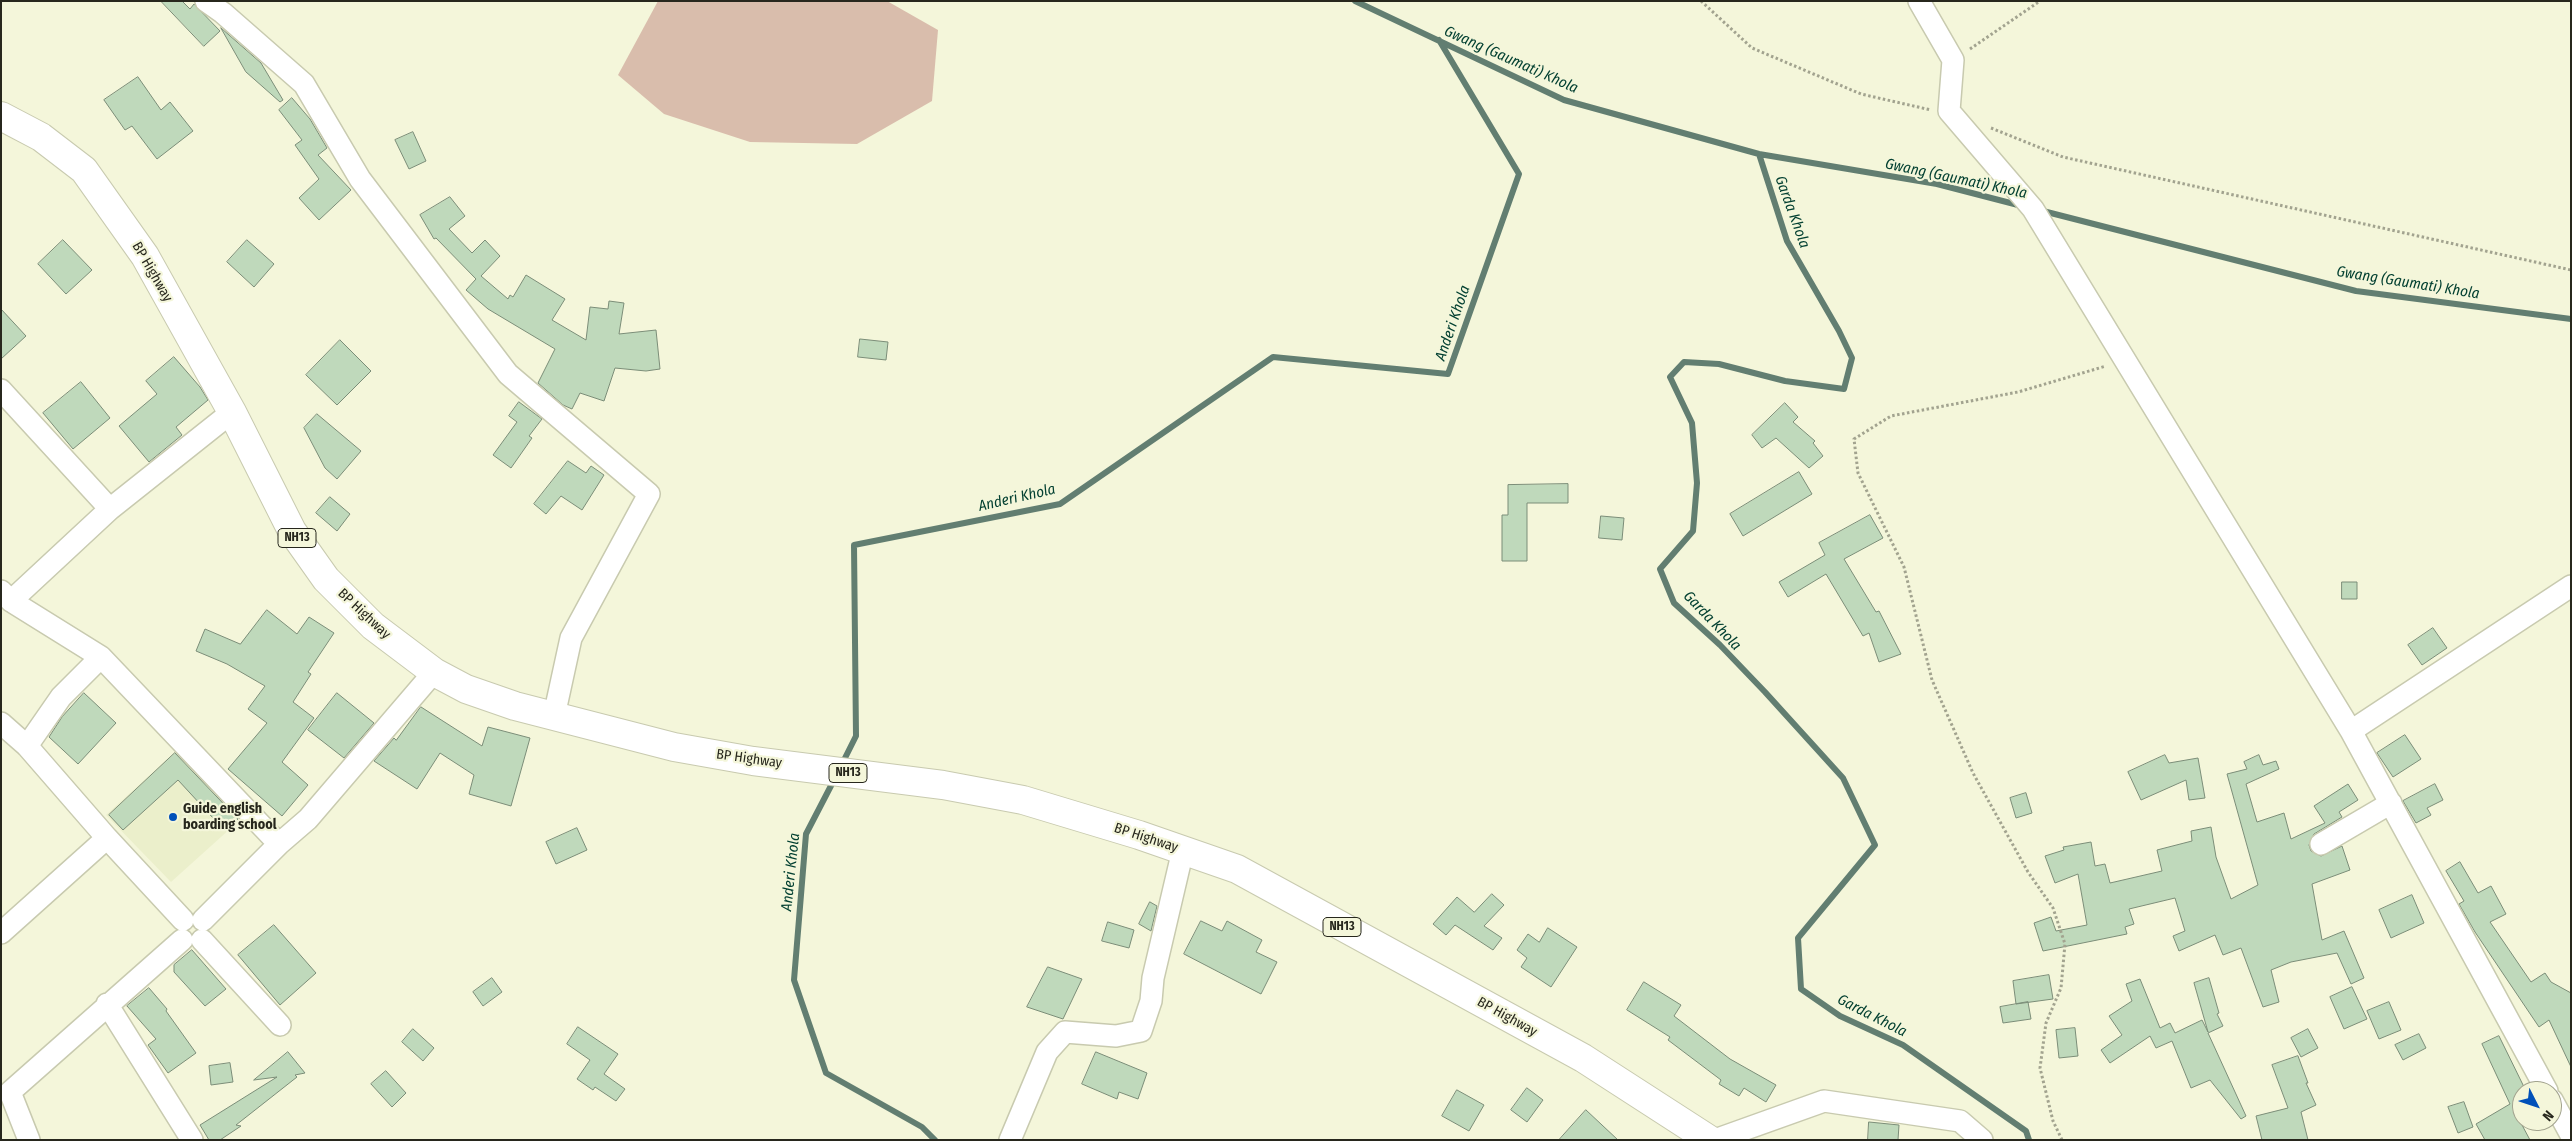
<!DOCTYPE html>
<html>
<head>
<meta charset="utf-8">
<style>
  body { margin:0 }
  #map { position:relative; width:2572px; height:1141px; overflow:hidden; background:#f4f6da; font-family:"Fira Sans Condensed",sans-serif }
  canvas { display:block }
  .frame { position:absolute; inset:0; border:2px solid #27271d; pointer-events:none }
  .north { position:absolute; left:2512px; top:1081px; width:50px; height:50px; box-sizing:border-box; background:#f4f6da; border:1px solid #a2a38e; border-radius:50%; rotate:131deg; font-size:14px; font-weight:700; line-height:20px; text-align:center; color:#27271d }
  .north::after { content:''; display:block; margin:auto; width:18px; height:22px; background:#0050b9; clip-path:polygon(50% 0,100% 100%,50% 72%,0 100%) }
</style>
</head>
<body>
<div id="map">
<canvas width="2572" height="1141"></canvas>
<div class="frame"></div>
<div class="north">N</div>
</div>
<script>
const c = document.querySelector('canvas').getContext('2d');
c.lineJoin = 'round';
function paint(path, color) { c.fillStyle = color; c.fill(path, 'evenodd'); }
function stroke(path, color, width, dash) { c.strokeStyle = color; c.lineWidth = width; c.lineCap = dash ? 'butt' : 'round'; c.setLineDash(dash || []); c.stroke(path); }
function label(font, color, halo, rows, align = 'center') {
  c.font = font + ' "Fira Sans Condensed",sans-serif'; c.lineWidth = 4.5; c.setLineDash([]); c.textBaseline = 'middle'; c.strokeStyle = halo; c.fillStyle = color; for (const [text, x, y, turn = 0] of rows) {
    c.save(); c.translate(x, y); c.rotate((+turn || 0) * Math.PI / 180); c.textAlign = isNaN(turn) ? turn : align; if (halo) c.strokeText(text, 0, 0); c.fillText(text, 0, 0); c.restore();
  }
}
const built = new Path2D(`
  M177 750 241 819 171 882 106 815Z`);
const green = new Path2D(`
  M658 1H887L938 30 932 101 857 144 750 142 664 114 618 75Z`);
const stream = new Path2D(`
  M1355 1 1564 100 1759 154 1937 184 2022 206
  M1759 154 1787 241 1839 331 1852 358 1844 389 1785 381 1719 364 1684 362 1670 377 1692 423 1697 483 1693 531 1660 569 1674 603 1720 645 1765 692 1843 778 1875 845 1798 938 1801 989 1840 1016 1903 1045 2026 1131 2029 1140
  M2039 210 2356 291 2571 319
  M842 764 856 736 854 545 1060 504 1273 357 1448 374 1519 174 1439 40
  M835 778 806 834 794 980 826 1073 922 1127 935 1140`);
const building = new Path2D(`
  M161 1H182L190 9 194 4 220 31 204 46Z
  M221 28 261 63 283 100 280 102 246 72Z
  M138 77 161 110 170 102 193 131 157 159 132 126 125 130 104 100Z
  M292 98 310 119 327 148 318 155 351 190 319 220 299 198 319 179 295 145 302 140 279 110Z
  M413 132 426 161 409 169 395 140Z
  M450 197 465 216 449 229 472 253 485 240 500 256 481 276 508 299 510 295 513 297 526 275 565 299 552 320 586 340 590 307 608 309 609 301 624 303 619 334 656 330 660 369 646 371 615 368 604 401 580 393 572 409 563 405 538 383 555 349 488 309 466 290 476 279 436 238 434 239 420 215Z
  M63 240 92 270 66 294 38 264Z
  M247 240 274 264 254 287 227 262Z
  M1 309 26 336 1 359Z
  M860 339 888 342 886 360 858 357Z
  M340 340 371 371 337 405 306 375Z
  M174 357 200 387 208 400 176 427 182 435 149 462 119 426 157 394 146 381Z
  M81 382 110 418 73 449 43 413Z
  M519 402 542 419 529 436 532 438 511 468 493 455 517 422 509 416Z
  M1785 403 1798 417 1793 422 1815 441 1813 443 1823 456 1809 468 1776 438 1762 448 1752 435Z
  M317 414 361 451 337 479 325 468 304 428Z
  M568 461 586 473 591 466 604 475 582 510 561 496 546 514 534 504Z
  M1799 472 1812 494 1743 536 1730 514Z
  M1568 484V503H1527V561H1502V515H1508V485Z
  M330 497 350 514 337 531 316 513Z
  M1870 515 1883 538 1844 559 1876 612 1879 611 1901 654 1879 662 1869 633 1863 636 1826 574 1788 597 1779 582 1825 555 1819 543Z
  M1601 516 1624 518 1622 540 1599 538Z
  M2342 582H2357V599H2342Z
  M267 610 297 634 309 617 334 633 308 672 311 674 293 702 314 718 282 762 308 785 282 816 228 769 267 723 248 709 265 686 227 664 196 651 205 629 240 644Z
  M2433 628 2447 648 2422 665 2408 645Z
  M84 693 116 723 78 764 49 737 62 717Z
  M337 693 374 723 344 758 308 730Z
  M421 707 482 746 488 727 530 738 511 806 469 794 474 775 440 753 417 789 374 761 394 738 396 740Z
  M2405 735 2421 759 2393 777 2377 753Z
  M175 753 238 819 225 831 178 780 123 830 109 815Z
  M2165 755 2169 763 2198 758 2205 798 2189 800 2186 780 2141 800 2128 772Z
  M2259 755 2263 765 2276 761 2279 769 2246 784 2257 822 2284 813 2291 839 2325 823 2314 806 2348 784 2358 800 2339 812 2342 817 2314 834 2309 845 2311 851 2321 856 2342 846 2350 870 2312 884 2322 940 2344 931 2364 978 2351 984 2337 953 2291 962 2271 970 2279 1002 2263 1007 2241 948 2223 955 2215 935 2179 951 2173 936 2185 931 2175 898 2129 909 2134 924 2125 927 2127 934 2043 951 2034 923 2051 917 2056 931 2087 925 2078 874 2055 883 2045 856 2064 850 2063 847 2091 842 2095 866 2105 864 2110 883 2162 871 2157 850 2192 841 2191 831 2211 827 2216 857 2231 899 2258 885 2227 774 2247 769 2244 762Z
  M2435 784 2443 800 2427 808 2431 815 2416 823 2403 801Z
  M2026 793 2032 813 2016 818 2010 798Z
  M577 828 587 850 556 864 546 842Z
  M2460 862 2478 893 2491 886 2506 914 2490 922 2531 982 2545 973 2551 982 2571 993V1067L2549 1020 2539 1027 2475 932 2459 904 2464 901 2446 871Z
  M1492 894 1504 905 1484 926 1502 938 1493 950 1455 925 1446 935 1433 924 1457 897 1474 912Z
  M2412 895 2424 923 2391 938 2379 910Z
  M1150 902 1157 906 1151 931 1139 924Z
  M1201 921 1222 931 1227 921 1262 940 1256 952 1277 962 1261 994 1184 954Z
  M1108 922 1134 930 1129 948 1102 941Z
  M274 925 316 973 280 1005 238 955Z
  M1548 928 1577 947 1551 987 1521 967 1527 958 1517 950 1528 934 1539 942Z
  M192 950 226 989 205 1006 174 972V965Z
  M1048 967 1082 979 1063 1019 1027 1007Z
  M2049 975 2053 999 2016 1004 2013 981Z
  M492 978 502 992 483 1006 473 992Z
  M2209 978 2219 1013 2217 1014 2223 1026 2208 1033 2246 1116 2241 1119 2210 1080 2191 1088 2172 1041 2156 1048 2150 1036 2110 1063 2101 1050 2122 1035 2109 1016 2132 1001 2126 984 2140 979 2160 1028 2170 1023 2175 1033 2202 1020 2208 1032 2194 983Z
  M1644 982 1681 1005 1674 1016 1730 1059 1776 1085 1766 1102 1744 1088 1739 1096 1719 1084 1721 1080 1668 1040 1670 1037 1627 1010Z
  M2352 987 2367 1019 2344 1029 2330 997Z
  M149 988 167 1009 166 1011 196 1053 168 1073 148 1045 156 1039 127 1006Z
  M2028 1002 2031 1019 2003 1023 2000 1007Z
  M2389 1002 2401 1030 2379 1039 2367 1011Z
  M578 1027 618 1054 604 1074 625 1089 616 1101 595 1087 593 1090 577 1079 590 1060 567 1044Z
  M2075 1028 2078 1056 2059 1058 2056 1030Z
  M413 1029 434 1048 423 1061 402 1042Z
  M2308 1029 2318 1048 2301 1057 2291 1038Z
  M2419 1034 2426 1048 2403 1060 2395 1045Z
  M2499 1036 2526 1091H2522V1125L2530 1140H2485L2476 1124 2510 1104 2482 1044Z
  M288 1052 305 1073 295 1075 297 1077 236 1125 241 1126 220 1140H209L200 1125 277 1077 254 1080Z
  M1096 1052 1147 1073 1138 1099 1119 1092 1117 1099 1082 1084Z
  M2298 1056 2308 1083H2306L2316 1105 2301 1112 2308 1140H2262L2256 1116 2288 1108 2272 1065Z
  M230 1063 233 1082 211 1085 209 1066Z
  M386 1071 406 1093 392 1107 371 1084Z
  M1527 1088 1543 1100 1527 1122 1511 1110Z
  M1457 1090 1484 1105 1469 1131 1442 1116Z
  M2464 1102 2473 1127 2458 1133 2448 1107Z
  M1586 1110 1618 1140H1559Z
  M1869 1122 1899 1125 1898 1140H1868Z`);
const path = new Path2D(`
  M1701 1 1752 48 1861 94 1931 110
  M1970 49 2040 1
  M1991 128 2063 157 2571 270
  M2062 1140 2053 1121 2040 1068 2046 1023 2061 988 2065 944 2053 908 2028 872 1973 773 1932 680 1904 567 1858 473 1854 439 1891 416 2018 392 2106 366`);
const minor = new Path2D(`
  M206 1 223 13 304 84 360 179 508 374 649 494 571 638 554 716
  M1919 1 1953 60 1949 111 2033 209 2351 731 2547 1091
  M1 390 110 509
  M1 591 11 601 101 657 279 844
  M11 601 110 509 232 412
  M1 723 27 746 107 838 183 920
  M2351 731 2571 586
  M27 746 61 697 101 657
  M2321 844 2391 803
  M203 920 279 844 308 819 434 672
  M1 933 107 838
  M202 940 280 1025
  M107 1004 192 1140
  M2552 1100 2571 1135
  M29 1140 10 1092 182 940
  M1010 1140 1047 1052 1065 1032 1116 1036 1141 1031 1151 1001 1153 978 1183 850
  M1715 1140 1824 1101 1960 1121 1982 1140`);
const highway = new Path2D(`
  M1 116 41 137 84 170 145 256 232 412 292 531 326 579 373 626 434 672 466 689 515 706 674 747 753 761 943 785 1023 800 1139 835 1237 869 1583 1058 1710 1140`);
const markers = [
  [173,817,5,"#0050b9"]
];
const shields = [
  [297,538,38],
  [848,773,38],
  [1342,927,38]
];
const shieldNames = [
  ["NH13",297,538],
  ["NH13",848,773],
  ["NH13",1342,927]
];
const streetNames = [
  ["BP Highway",152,272,60],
  ["BP Highway",364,614,43],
  ["BP Highway",749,759,8],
  ["BP Highway",1146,838,18],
  ["BP Highway",1507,1017,29]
];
const poiNames = [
  ["Guide english",183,809],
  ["boarding school",183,825]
];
const waterNames = [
  ["Gwang (Gaumati) Khola",1511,60,24],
  ["Gwang (Gaumati) Khola",1956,179,12],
  ["Garda Khola",1792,212,70],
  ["Gwang (Gaumati) Khola",2408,283,9],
  ["Anderi Khola",1453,323,-71],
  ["Anderi Khola",1017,498,-13],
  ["Garda Khola",1712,621,46],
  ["Anderi Khola",791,872,-84],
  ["Garda Khola",1872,1016,27]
];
paint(built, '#ebefcb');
paint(green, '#d9bdac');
stroke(stream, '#627e71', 6);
paint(building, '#bfd9bb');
stroke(building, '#7b8d78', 1);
stroke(minor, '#c8caaf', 24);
stroke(highway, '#c8caaf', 30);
stroke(path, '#a2a38f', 3, [2.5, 2.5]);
stroke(minor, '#fff', 21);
stroke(highway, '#fff', 28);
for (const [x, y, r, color] of markers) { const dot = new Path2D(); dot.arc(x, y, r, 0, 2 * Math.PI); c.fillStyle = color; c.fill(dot); stroke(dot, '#f4f6da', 2); }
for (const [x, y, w] of shields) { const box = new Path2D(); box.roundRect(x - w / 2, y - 9.5, w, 19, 4); c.fillStyle = '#f4f6da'; c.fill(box); stroke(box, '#27271d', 1); }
label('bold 12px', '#27271d', null, shieldNames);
label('14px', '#27271d', '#f4f6da', streetNames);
label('bold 14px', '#27271d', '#f4f6da', poiNames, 'left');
label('italic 15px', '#044132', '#f4f6da', waterNames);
</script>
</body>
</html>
